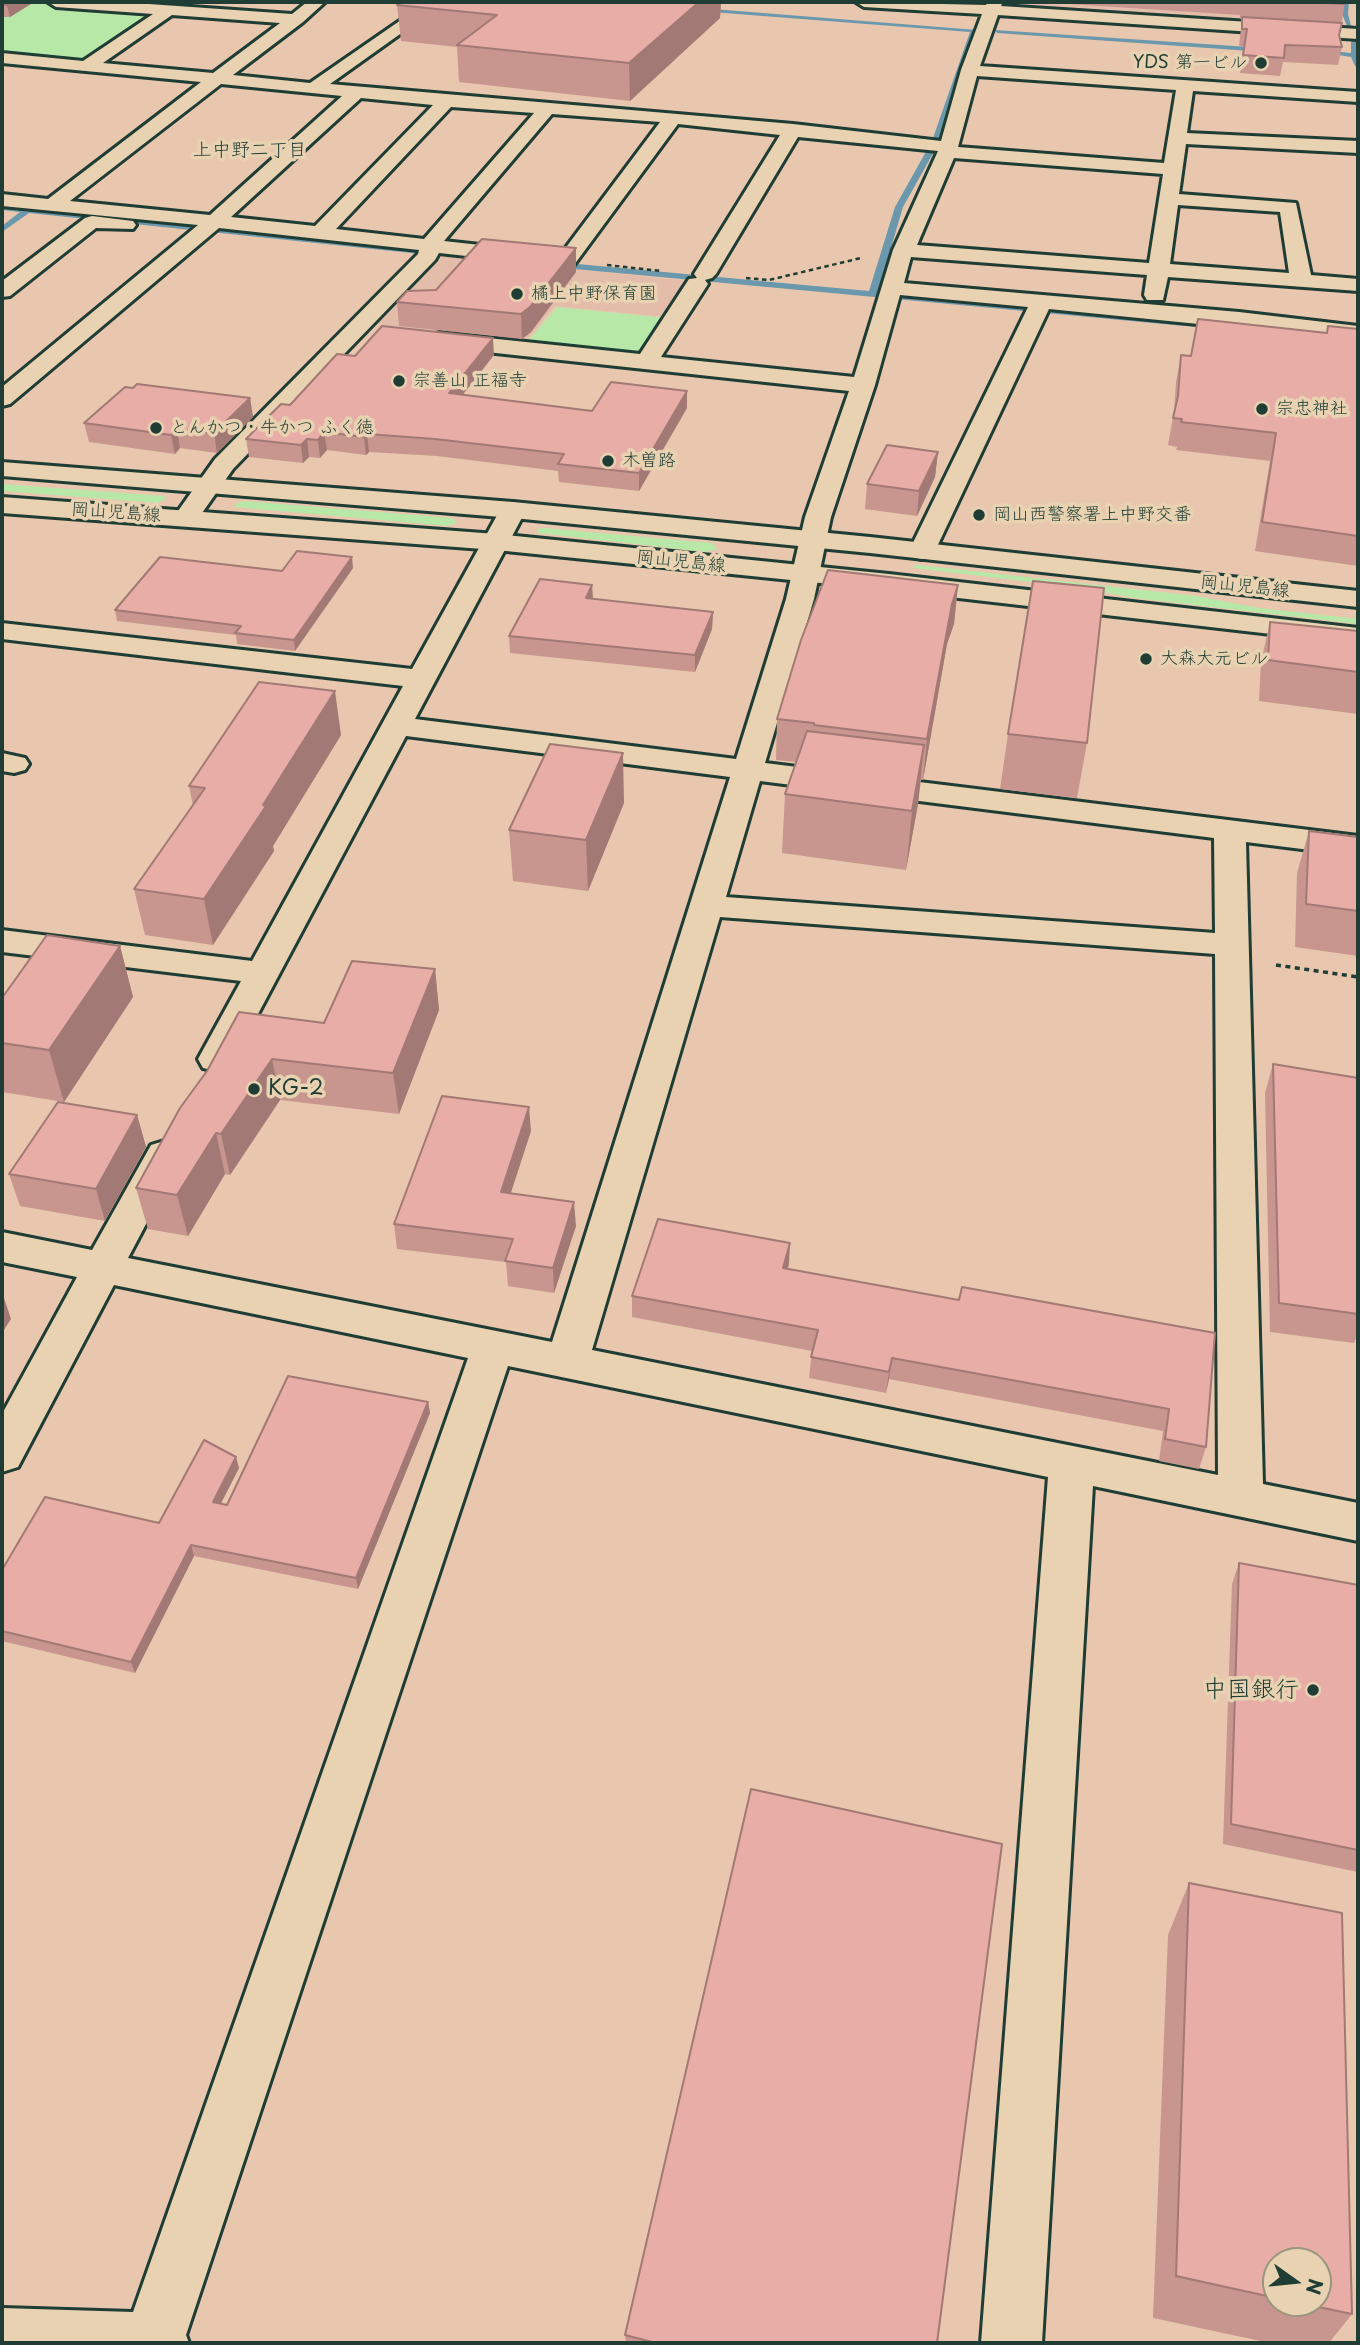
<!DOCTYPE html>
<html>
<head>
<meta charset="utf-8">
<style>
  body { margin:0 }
  #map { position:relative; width:1360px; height:2345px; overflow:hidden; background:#e8c7ae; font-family:"Playpen Sans",sans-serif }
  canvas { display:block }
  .frame { position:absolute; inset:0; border:4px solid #1f3d34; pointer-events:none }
  .north { position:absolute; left:1262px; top:2247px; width:70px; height:70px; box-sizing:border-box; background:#e8d2b1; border:2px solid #98967f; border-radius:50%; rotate:105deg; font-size:19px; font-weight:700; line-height:28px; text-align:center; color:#1f3d34 }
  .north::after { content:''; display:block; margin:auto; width:24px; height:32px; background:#1f3d34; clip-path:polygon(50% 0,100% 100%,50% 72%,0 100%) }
</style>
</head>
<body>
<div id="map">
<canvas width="1360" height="2345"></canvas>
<div class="frame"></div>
<div class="north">N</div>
</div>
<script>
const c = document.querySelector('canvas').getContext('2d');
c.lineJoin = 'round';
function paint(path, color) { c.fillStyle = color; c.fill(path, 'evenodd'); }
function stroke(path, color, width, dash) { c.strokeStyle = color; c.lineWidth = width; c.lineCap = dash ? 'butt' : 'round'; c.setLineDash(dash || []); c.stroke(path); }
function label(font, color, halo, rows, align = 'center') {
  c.font = font + ' "Playpen Sans","Klee One",sans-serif'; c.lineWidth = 7; c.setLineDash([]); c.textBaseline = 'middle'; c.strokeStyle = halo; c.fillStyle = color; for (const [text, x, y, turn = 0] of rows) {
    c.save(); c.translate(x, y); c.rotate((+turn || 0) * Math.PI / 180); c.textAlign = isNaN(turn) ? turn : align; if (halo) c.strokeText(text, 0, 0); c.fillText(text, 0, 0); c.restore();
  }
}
const built = new Path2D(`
  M1006 2H1342L1343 25 1006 3Z
  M444 255 667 279 691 281 668 317 555 306 524 343 382 328 378 323Z`);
const green = new Path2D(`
  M27 2 159 11 84 62 2 56V9Z
  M557 307 668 318 639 355 526 343Z
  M2 484 164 496 166 499 158 503 2 491Z
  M244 501 452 518 457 523 448 526 234 507 237 503Z
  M544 528 712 543 718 549 705 552 538 533V529Z
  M918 565 1197 596 1259 608 1358 619V624L1135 598 1074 587 914 568 913 566Z`);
const stream = new Path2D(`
  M1343 2H1349L1348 14 1351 26H1347L1342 14Z
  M700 8 977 30 940 141 903 207 878 292 1217 323 1222 326 1217 329 553 267 552 265 556 262 869 291 895 207 932 141 970 32 698 11Z
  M995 30 1264 48 1267 50 1264 52 997 33Z
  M1354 40 1357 42 1358 68 1355 66 1351 57 1319 52 1322 50 1351 53V42Z
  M2 206 440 250 444 253 440 256 29 213 2 232V226L20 212 2 210Z`);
const pathFar1 = new Path2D(`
  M607 265 661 271
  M746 278 769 280 861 258`);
const path = new Path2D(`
  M1276 965 1358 977`);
const minor = new Path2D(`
  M48 2H120L292 14 307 2H325L303 22 233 75 310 83 427 2H445L330 84 793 124 941 141 961 70 982 14 864 7 856 2 986 5 987 2H1003L1001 6 1358 29V39L998 15 980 66 1358 92V102L1193 91 1187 133 1358 141V153L1186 144 1179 194 1296 203 1311 275 1358 279V291L1168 277 1163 300H1147L1144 295 1147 275 911 257 904 283 1239 312 1358 326V340L1049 309 935 551 931 557 922 559 913 557 909 551 1028 307 900 295 875 385 831 517 814 599 765 763 1358 836V856L1246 842 1263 1484 1358 1503V1541L1093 1486 1042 2343H981L1048 1477 508 1366 186 2335 189 2343H2V2308L133 2312 468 1358 114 1285 18 1467 2 1472V1414L77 1277 2 1262V1232L92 1250 151 1145 164 1141 177 1145 183 1154 128 1258 552 1342 730 777 406 736 234 1059 229 1068 216 1071 203 1068 198 1059 241 981 2 952V930L252 961 403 686 2 639V623L412 669 500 510 504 505 513 502 522 505 526 510 415 719 736 759 786 599 805 517 849 391 440 347 432 345 429 340 432 335 440 333 640 354 689 279 697 278 694 274 780 135 678 124 574 265 567 267 439 253 435 260 233 469 195 523 186 526 177 523 173 518 215 459 418 254 419 250 219 228 10 404 2 406V387L198 225 2 206V194L48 199 201 82 2 63V53L83 61 153 14 56 7ZM172 15 280 23 213 73 103 63ZM977 76 1176 90 1164 163 958 147ZM221 84 342 96 210 215 70 201ZM361 98 433 105 315 226 231 217ZM451 107 534 113 424 239 336 229ZM552 114 660 122 561 254 444 241ZM798 137 938 151 893 250 854 377 661 357 708 284 705 280 712 278 716 274ZM954 158 1163 174 1149 263 917 245ZM1178 205 1280 212 1289 273 1170 264ZM760 781 1214 838 1215 933 726 897ZM720 917 1215 954 1218 1475 592 1350Z
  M92 216 133 221 136 225 133 229 96 228 10 296 2 297V281L85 218Z
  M2 753 25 758 29 764 25 770 14 773 2 771Z`);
const major = new Path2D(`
  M2 462 513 502 870 537 1358 591V607L870 553 513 518 2 476Z
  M2 497 496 534 889 574 1358 628V644L889 590 496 550 2 513Z`);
const wall = new Path2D(`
  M2 2H34L10 17H2Z
  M403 2H721L720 18 630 101 459 82 457 47 401 41 397 5Z
  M1037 2H1345L1339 37 1342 47 1338 65 1283 62 1280 76 1240 73 1244 46H1239L1242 19H1240V15Z
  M576 248V272L531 332 522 339 399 326 397 302Z
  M1328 326 1358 329V566L1255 551 1270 461 1176 450 1177 447 1168 445 1174 412 1176 382 1181 355 1191 356 1327 333Z
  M494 355 462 395 592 411 687 408 639 491 559 482 558 471 437 456 369 452 366 455 327 450 320 458 309 457 303 463 249 457 246 439 355 356Z
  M250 398 253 417 217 453 180 448 175 454 89 442 84 423Z
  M938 452 935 477 917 516 865 509 867 484Z
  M353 568 295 651 237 644 236 635 117 621 115 610 282 571Z
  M592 585 593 599 713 612 712 629 695 672 510 653 509 636Z
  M958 585 954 624 947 644 923 780H921L918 804 906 870 782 853 785 794 796 762 776 760 777 719Z
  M1270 622 1358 631V714L1259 701 1261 662Z
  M1008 734 1087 743 1077 798 1000 789Z
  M341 735 273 846 274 851 213 945 145 935 134 889 193 806 189 786Z
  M624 803 588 891 513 881 509 830Z
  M1309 831 1358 837V956L1295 947 1297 873Z
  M120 946 133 997 64 1102 2 1092V998Z
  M435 969 439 1010 399 1114 280 1100 230 1175 225 1174 188 1236 148 1229 136 1188 180 1108 324 1023Z
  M1273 1064 1358 1078V1333L1354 1343 1270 1332 1265 1093Z
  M137 1115 146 1147 105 1221 20 1206 9 1174Z
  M531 1131 510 1194 576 1226 554 1293 508 1286 506 1262 397 1249 394 1224Z
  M790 1243 788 1269 959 1300 1215 1333 1206 1447 1199 1469 1159 1461 1163 1431 889 1379 886 1393 809 1378 812 1351 632 1317V1296Z
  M428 1402 430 1413 358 1589 194 1556 135 1673 2 1641V1570L159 1523 239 1468 221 1503 227 1505Z
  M1239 1563 1358 1585V1872L1223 1844 1232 1584Z
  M1189 1883 1352 2314 1329 2343H1270L1153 2318 1168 1935ZM1276 2261 1318 2303H1276Z
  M625 2335 937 2343H626Z`);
const shadedWall = new Path2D(`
  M12 2H34L10 17 7 5Z
  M699 2H721L720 18 630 101 629 63Z
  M576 248V272L531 332 522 339 521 314Z
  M493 338 494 355 450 411 449 393Z
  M687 391V408L639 491V473Z
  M250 398 253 417 217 453 214 433Z
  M177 429 180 448 175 454 171 435Z
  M324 432 327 450 320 458 318 440Z
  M367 434 369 452 366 455 364 437Z
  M307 439 309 457 303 463 301 445Z
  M938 452 935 477 917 516 919 491Z
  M352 557 353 568 295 651 294 640Z
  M592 585 593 602 586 598Z
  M958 585 954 624 947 644 923 780 927 739 952 604Z
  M713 612 712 629 695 672V655Z
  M335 691 341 735 273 846 274 851 213 945 204 899Z
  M924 745 918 804 906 870 912 811Z
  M623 753 624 803 588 891 586 840Z
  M120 946 133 997 64 1102 49 1050Z
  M435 969 439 1010 399 1114 393 1073Z
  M272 1059 280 1100 230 1175 221 1134Z
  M529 1107 531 1131 503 1217 501 1192Z
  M137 1115 146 1147 105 1221 96 1189Z
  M216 1133 225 1174 188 1236 177 1195Z
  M574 1202 576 1226 554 1293 553 1268Z
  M790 1243 789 1264 782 1290 783 1268Z
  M2 1292 11 1319 2 1333Z
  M892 1358 889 1379 886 1393 889 1372Z
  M428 1402 430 1413 358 1589 356 1578Z
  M236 1457 239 1468 216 1513 213 1502Z
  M191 1545 194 1556 135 1673 131 1662Z`);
const building = new Path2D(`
  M2 2H12L7 5 2 4Z
  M403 2H699L629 63 457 45 497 15 397 5Z
  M1305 2H1345V4Z
  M1242 17 1342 23 1339 35 1342 47 1285 45 1284 58 1243 55 1247 29H1242Z
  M482 239 576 248 530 307 521 314 397 302 407 291 436 290Z
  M1198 319 1327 333 1328 326 1358 329V536L1262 522 1276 433 1181 422 1182 419 1173 418 1178 396 1181 355 1191 356Z
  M382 326 493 338 449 393 592 411 611 382 687 391 639 473 558 464 564 454 435 439 367 434 364 437 324 432 318 440 307 439 301 445 246 439 281 404 290 405 337 354 355 356Z
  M137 384 250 398 214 433 177 429 171 435 84 423 125 387 133 388Z
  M887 445 938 452 919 491 867 484Z
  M297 551 352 557 294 640 235 633 241 626 115 610 160 557 282 571Z
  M828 570 958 585 952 604 927 739 814 725V723L777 719 801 640Z
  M540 579 592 585 586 598 713 612 695 655 509 636Z
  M1033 581 1104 588 1087 743 1008 734Z
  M1270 622 1358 631V672L1268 660Z
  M259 682 335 691 263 805 266 806 204 899 134 889 205 788 189 786Z
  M807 731 924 745 912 811 785 794Z
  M550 744 623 753 586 840 509 830Z
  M1309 831 1358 837V911L1306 904Z
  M47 935 120 946 49 1050 2 1043V998Z
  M352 961 435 969 393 1073 272 1059 221 1134 216 1133 177 1195 136 1188 180 1108 207 1071 239 1012 324 1023Z
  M1273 1064 1358 1078V1314L1279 1303Z
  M442 1096 529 1107 501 1192 574 1202 553 1268 505 1261 513 1239 394 1224Z
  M58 1102 137 1115 96 1189 9 1174Z
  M658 1219 790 1243 783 1268 959 1300 962 1287 1215 1333 1206 1447 1165 1439 1169 1409 892 1358 889 1372 811 1357 818 1330 632 1296Z
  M288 1376 428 1402 356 1578 191 1545 131 1662 2 1631V1570L45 1497 159 1523 204 1440 236 1457 213 1502 227 1505Z
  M1239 1563 1358 1585V1850L1231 1824Z
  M751 1789 1002 1844 937 2343H656L625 2335Z
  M1189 1883 1342 1913 1352 2314 1300 2303H1318V2261H1276V2298L1176 2276Z`);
const markers = [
  [1261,63,7,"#1f3d34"],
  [517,294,7,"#1f3d34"],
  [399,381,7,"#1f3d34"],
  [1262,409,7,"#1f3d34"],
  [156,428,7,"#1f3d34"],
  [608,461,7,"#1f3d34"],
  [979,515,7,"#1f3d34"],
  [1146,659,7,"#1f3d34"],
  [254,1089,7,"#1f3d34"],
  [1313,1690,7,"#1f3d34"]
];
const farPoinames = [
  ["YDS 第一ビル",1247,63,"right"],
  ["橘上中野保育園",531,294],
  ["宗善山 正福寺",413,381],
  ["宗忠神社",1276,409],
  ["とんかつ・牛かつ ふく徳",170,428],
  ["木曽路",622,461],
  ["岡山西警察署上中野交番",993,515],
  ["大森大元ビル",1160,659]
];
const farStreetnames = [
  ["岡山児島線",116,513,4],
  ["岡山児島線",681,562,6],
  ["岡山児島線",1245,587,6]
];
const farNeighbourhoodnames = [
  ["上中野二丁目",250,151]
];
const poiNames = [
  ["KG-2",268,1089]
];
const nearPoinames = [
  ["中国銀行",1299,1690]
];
paint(built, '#e4bcaa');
paint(green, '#b7e8a8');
paint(stream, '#6b98ac');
stroke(minor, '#1f3d34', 6);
stroke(major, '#1f3d34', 6);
stroke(pathFar1, '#1f3d34', 2.5, [4.5, 3.5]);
stroke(path, '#1f3d34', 3.5, [5, 4.5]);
paint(minor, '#e8d2b1');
paint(major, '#e8d2b1');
paint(wall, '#c8958f');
paint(shadedWall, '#a27974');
paint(building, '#e8ada6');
stroke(building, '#a27974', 2);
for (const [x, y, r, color] of markers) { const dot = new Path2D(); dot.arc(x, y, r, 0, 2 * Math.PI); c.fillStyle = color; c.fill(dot); stroke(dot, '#e8d2b1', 2.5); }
label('18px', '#1f3d34', '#e8d2b1', farPoinames, 'left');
label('18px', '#1f3d34', '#e8d2b1', farStreetnames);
label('19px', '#1f3d34', '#e8d2b1', farNeighbourhoodnames);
label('21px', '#1f3d34', '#e8d2b1', poiNames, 'left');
label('24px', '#1f3d34', '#e8d2b1', nearPoinames, 'right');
</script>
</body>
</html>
